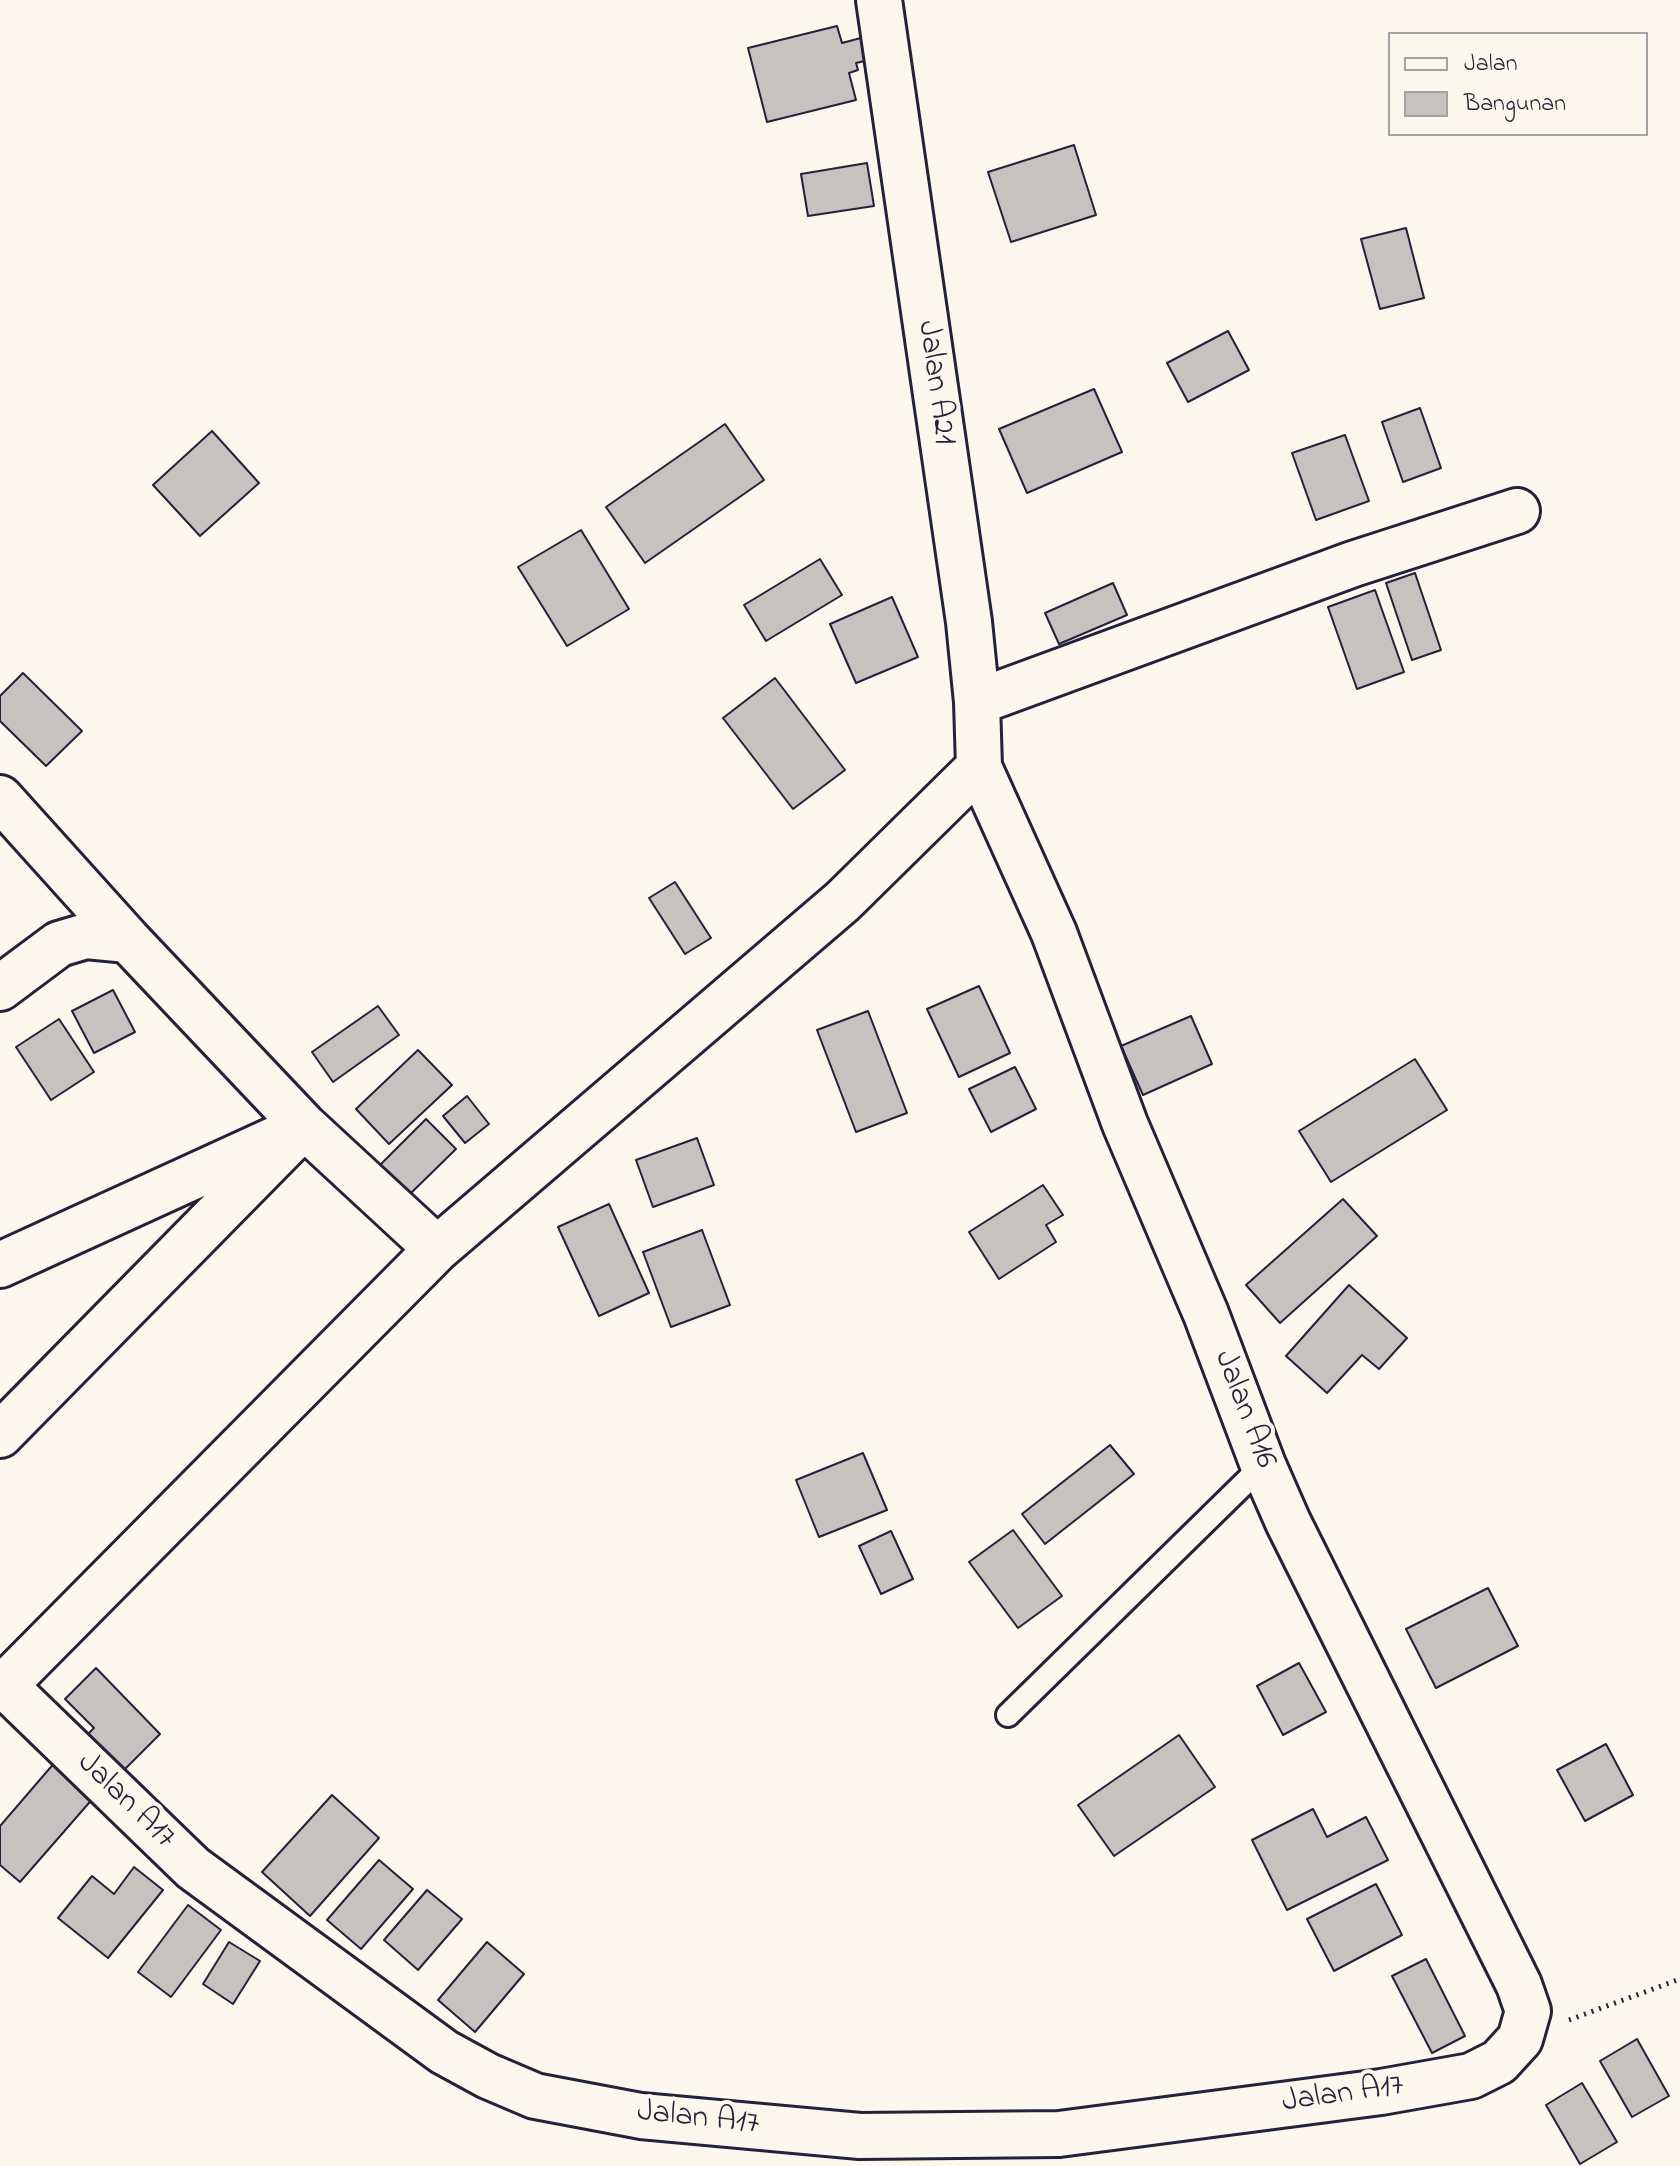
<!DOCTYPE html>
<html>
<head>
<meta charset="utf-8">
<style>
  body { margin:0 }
  #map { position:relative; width:1680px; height:2166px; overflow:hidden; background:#fbf7ec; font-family:"Indie Flower",sans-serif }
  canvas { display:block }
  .legend { position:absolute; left:1388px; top:32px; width:260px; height:104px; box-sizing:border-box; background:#fbf7ec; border:2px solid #a4a2a5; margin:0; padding:10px 14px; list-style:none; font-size:24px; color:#22223b }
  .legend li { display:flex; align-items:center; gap:16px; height:40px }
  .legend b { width:40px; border:2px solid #a4a2a5 }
</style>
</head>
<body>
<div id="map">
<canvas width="1680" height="2166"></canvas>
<ul class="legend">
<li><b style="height:10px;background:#fbf7ec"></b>Jalan</li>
<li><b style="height:22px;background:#c6c2c0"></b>Bangunan</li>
</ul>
</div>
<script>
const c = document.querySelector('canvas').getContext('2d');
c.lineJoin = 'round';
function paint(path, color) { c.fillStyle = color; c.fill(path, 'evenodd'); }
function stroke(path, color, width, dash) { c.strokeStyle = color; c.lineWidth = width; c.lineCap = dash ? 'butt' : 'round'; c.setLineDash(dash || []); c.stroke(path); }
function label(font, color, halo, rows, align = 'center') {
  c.font = font + ' "Indie Flower",sans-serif'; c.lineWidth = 8; c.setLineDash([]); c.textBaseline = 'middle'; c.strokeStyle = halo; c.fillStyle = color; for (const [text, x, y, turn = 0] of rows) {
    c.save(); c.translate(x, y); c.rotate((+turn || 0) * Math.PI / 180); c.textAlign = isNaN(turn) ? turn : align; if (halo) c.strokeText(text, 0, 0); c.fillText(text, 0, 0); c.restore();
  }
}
const building = new Path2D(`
  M837 26 842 43 872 35 878 58 856 63 858 70 849 73 856 100 767 122 748 48Z
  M1074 145 1096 215 1011 242 988 172Z
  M867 163 874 206 808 216 801 174Z
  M1406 228 1424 298 1380 309 1361 239Z
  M1228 331 1249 370 1188 402 1167 363Z
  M1094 389 1122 452 1027 493 999 429Z
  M1420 408 1441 468 1403 482 1382 422Z
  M725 424 764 480 645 563 606 507Z
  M212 431 259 483 200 536 153 485Z
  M1345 435 1369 501 1316 520 1292 453Z
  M581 530 629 609 567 646 518 567Z
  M820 559 842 595 766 641 744 605Z
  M1415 573 1441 650 1412 660 1386 583Z
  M1113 583 1127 615 1059 644 1045 613Z
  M1375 590 1404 672 1357 689 1328 607Z
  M892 597 918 657 856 683 830 624Z
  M23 673 82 731 46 766 0 721V696Z
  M775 678 845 770 793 809 723 718Z
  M675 882 711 938 685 954 649 898Z
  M979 986 1010 1053 959 1077 927 1009Z
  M113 990 135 1032 94 1053 72 1011Z
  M378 1006 399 1035 333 1082 312 1052Z
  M868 1011 907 1113 856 1132 817 1030Z
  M1191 1016 1212 1064 1143 1095 1121 1046Z
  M59 1019 94 1072 51 1100 16 1047Z
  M418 1050 452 1085 389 1144 356 1109Z
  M1415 1059 1447 1110 1331 1182 1299 1131Z
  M1015 1067 1036 1109 991 1132 969 1089Z
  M467 1096 489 1124 465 1143 443 1116Z
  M426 1119 456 1149 410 1194 380 1165Z
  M697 1138 714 1185 653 1207 636 1160Z
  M1043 1185 1063 1215 1046 1225 1056 1242 999 1279 969 1232Z
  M1343 1199 1377 1236 1280 1323 1246 1285Z
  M609 1204 649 1293 599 1316 558 1227Z
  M702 1230 730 1305 671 1327 643 1252Z
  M1349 1285 1407 1338 1379 1369 1362 1355 1327 1393 1286 1356Z
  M1110 1445 1134 1474 1045 1544 1022 1514Z
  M863 1453 887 1510 819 1537 796 1480Z
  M1013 1530 1062 1596 1018 1628 969 1562Z
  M891 1531 913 1579 881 1594 859 1546Z
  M1488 1588 1518 1646 1436 1688 1406 1629Z
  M1299 1663 1326 1712 1283 1735 1257 1686Z
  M96 1668 160 1734 119 1775 83 1739 94 1728 65 1699Z
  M1179 1735 1215 1787 1114 1856 1078 1805Z
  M1606 1744 1633 1795 1585 1821 1557 1770Z
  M56 1761 95 1796 20 1882 0 1865V1826Z
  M332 1795 379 1838 310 1916 262 1872Z
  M1313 1809 1327 1837 1366 1817 1388 1860 1287 1910 1252 1840Z
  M379 1860 413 1889 361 1949 327 1920Z
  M134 1867 163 1890 108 1958 58 1918 92 1876 114 1894Z
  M1376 1884 1402 1935 1334 1971 1307 1919Z
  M427 1890 462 1919 418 1970 384 1940Z
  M188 1905 221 1930 171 1997 138 1972Z
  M229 1942 260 1961 233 2004 203 1984Z
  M487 1942 524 1974 475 2032 438 2000Z
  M1426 1959 1465 2036 1432 2053 1392 1976Z
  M1637 2039 1669 2096 1632 2117 1600 2061Z
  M1582 2083 1617 2142 1580 2164 1546 2105Z`);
const path = new Path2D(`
  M1569 2020 1680 1979`);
const service = new Path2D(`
  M1008 1715 1263 1465`);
const minor = new Path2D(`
  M977 702 1353 564 1517 511
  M0 798 128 940 304 1126 437 1249
  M0 988 59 944 86 936 128 940
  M0 1265 280 1137
  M0 1435 304 1126
  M4 1685 193 1868 444 2052 488 2076 535 2096 641 2116 860 2136 1059 2134 1381 2092 1471 2076 1499 2062 1520 2039 1528 2011 1519 1985 1288 1522 1263 1465 1206 1314 1125 1124 1054 933 979 767 977 702 969 622 879 0
  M0 1690 437 1249 843 901 979 767`);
const streetNames = [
  ["Jalan A21",934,383,82],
  ["Jalan A16",1243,1410,69],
  ["Jalan A17",125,1802,44],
  ["Jalan A17",1343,2096,-8],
  ["Jalan A17",698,2120,6]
];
paint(building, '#c6c2c0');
stroke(building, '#22223b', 2);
stroke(service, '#22223b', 28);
stroke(minor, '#22223b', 50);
stroke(path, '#22223b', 5, [2, 6]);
stroke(service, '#fbf7ec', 22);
stroke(minor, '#fbf7ec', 44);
label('32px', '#22223b', '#fbf7ec', streetNames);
</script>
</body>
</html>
